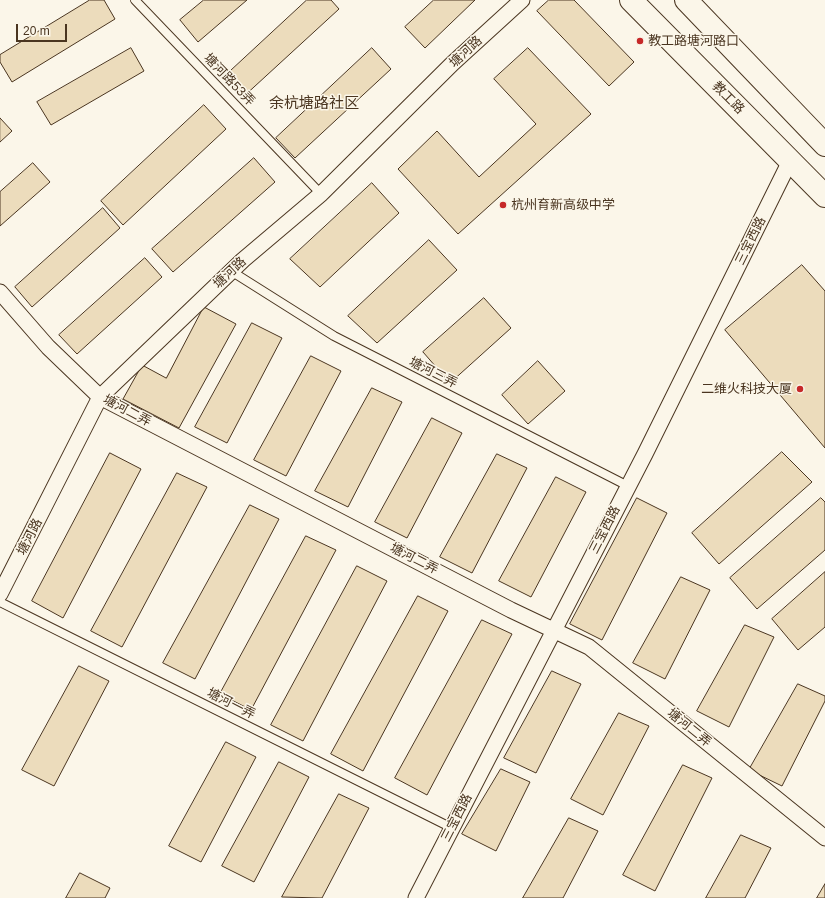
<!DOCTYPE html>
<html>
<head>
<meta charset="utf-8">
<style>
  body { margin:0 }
  #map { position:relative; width:825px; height:898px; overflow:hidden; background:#fbf6e9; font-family:Arial,sans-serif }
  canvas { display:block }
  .scale { position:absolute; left:16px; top:24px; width:51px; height:18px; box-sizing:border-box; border:2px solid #4a3520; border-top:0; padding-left:5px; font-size:12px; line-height:14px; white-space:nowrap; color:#4a3520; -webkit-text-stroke:3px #fbf6e9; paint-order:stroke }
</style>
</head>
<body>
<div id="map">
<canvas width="825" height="898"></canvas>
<div class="scale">20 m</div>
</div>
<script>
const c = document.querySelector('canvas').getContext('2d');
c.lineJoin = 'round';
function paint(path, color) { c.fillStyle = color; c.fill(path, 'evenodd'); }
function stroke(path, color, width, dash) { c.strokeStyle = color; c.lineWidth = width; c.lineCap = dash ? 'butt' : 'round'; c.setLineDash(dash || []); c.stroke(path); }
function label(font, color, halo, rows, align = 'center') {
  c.font = font + ' Arial,"Noto Sans SC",sans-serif'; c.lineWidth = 3; c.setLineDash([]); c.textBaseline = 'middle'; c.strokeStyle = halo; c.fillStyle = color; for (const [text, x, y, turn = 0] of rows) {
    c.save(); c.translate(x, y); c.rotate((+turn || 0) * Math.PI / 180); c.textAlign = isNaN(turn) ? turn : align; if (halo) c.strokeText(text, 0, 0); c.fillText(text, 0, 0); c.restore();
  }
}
const building = new Path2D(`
  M90 0H104L115 19 12 82 0 62V55Z
  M204 0H247L198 42 180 20Z
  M307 0H331L339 9 242 98 223 78Z
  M434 0H475L425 48 405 27Z
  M549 0H574L634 62 609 86 537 11Z
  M131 48 144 71 51 125 37 102Z
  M372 48 391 69 295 158 276 138Z
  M528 48 591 114 458 234 398 169 437 131 479 177 536 124 494 79Z
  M204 105 226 129 123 225 101 201Z
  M0 118 12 131 0 142Z
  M254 158 275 182 173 272 152 249Z
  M33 163 50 182 0 226V192Z
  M372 183 399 213 320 287 290 259Z
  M103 208 120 228 32 307 15 287Z
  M429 240 457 270 377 343 348 316Z
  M145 258 162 277 77 354 59 335Z
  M802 265 825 291V448L725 330Z
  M484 298 511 328 450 383 423 352Z
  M204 307 236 324 179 428 123 399 142 365 166 378Z
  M252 323 282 338 227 443 195 427Z
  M311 356 341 371 286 476 254 460Z
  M538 361 565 391 528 424 502 395Z
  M372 388 402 402 348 507 315 491Z
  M432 418 462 433 407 538 375 522Z
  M782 452 812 482 719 564 692 533Z
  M110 453 141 469 63 618 32 601Z
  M497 454 527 468 472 573 440 557Z
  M177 473 207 487 122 647 91 631Z
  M556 477 586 492 531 597 499 581Z
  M637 498 667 513 602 640 570 624Z
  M821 498 825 502V550L757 609 730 578Z
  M250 505 279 519 195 679 163 663Z
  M306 536 336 550 251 710 220 694Z
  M357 566 387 581 303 741 271 725Z
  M825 572V627L798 650 772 619Z
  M681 577 710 590 665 679 633 663Z
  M418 596 448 611 363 771 331 754Z
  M482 620 512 634 427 795 395 778Z
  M745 625 774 637 729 727 697 711Z
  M79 666 109 681 54 786 22 770Z
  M552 671 581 684 536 773 504 758Z
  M798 684 825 696V701L782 786 749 770Z
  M619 713 649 726 603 815 571 799Z
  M226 742 256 757 201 862 169 846Z
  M279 762 309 777 254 882 222 866Z
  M683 765 712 778 655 891 623 875Z
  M501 769 530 782 496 851 462 834Z
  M339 794 369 808 322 898 282 897Z
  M569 818 598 831 563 898H523Z
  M741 835 771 848 745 898H706Z
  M80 873 110 888 105 898H66Z
  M825 884V898H817Z`);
const service = new Path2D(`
  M135 0 321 194
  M231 271 334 336 628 486
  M0 602 452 828`);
const minor = new Path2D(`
  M0 292 48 347 100 397 511 610 589 647 825 838
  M0 594 100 397 243 260 321 194 453 63 522 0
  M416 898 645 454 790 161`);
const primary = new Path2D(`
  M631 0 825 196
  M686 0 825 145`);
const markers = [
  [640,41,4,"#c62828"],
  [503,205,4,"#c62828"],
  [800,389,4,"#c62828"]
];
const poiNames = [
  ["教工路塘河路口",648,41],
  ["杭州育新高级中学",511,205],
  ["二维火科技大厦",792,389,"right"]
];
const streetNames = [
  ["塘河路",466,52,-43],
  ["塘河路53弄",229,80,46],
  ["教工路",728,98,45],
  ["三宝西路",751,241,-64],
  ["塘河路",230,273,-43],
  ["塘河三弄",433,373,27],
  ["塘河二弄",127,411,28],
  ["三宝西路",605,530,-63],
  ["塘河路",30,537,-63],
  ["塘河二弄",414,559,27],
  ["塘河一弄",231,704,27],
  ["塘河二弄",689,728,39],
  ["三宝西路",457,818,-63]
];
const quarterNames = [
  ["余杭塘路社区",314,104]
];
paint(building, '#ecdcbc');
stroke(building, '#4a3520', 1);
stroke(service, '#4a3520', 10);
stroke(minor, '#4a3520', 17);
stroke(primary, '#4a3520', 24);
stroke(service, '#fbf6e9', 8);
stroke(minor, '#fbf6e9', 15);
stroke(primary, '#fbf6e9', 22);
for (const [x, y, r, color] of markers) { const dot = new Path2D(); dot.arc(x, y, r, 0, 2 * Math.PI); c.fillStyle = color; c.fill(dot); stroke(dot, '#fbf6e9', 1.5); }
label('13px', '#4a3520', '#fbf6e9', poiNames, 'left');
label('13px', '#4a3520', '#fbf6e9', streetNames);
label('15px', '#4a3520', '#fbf6e9', quarterNames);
</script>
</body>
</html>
